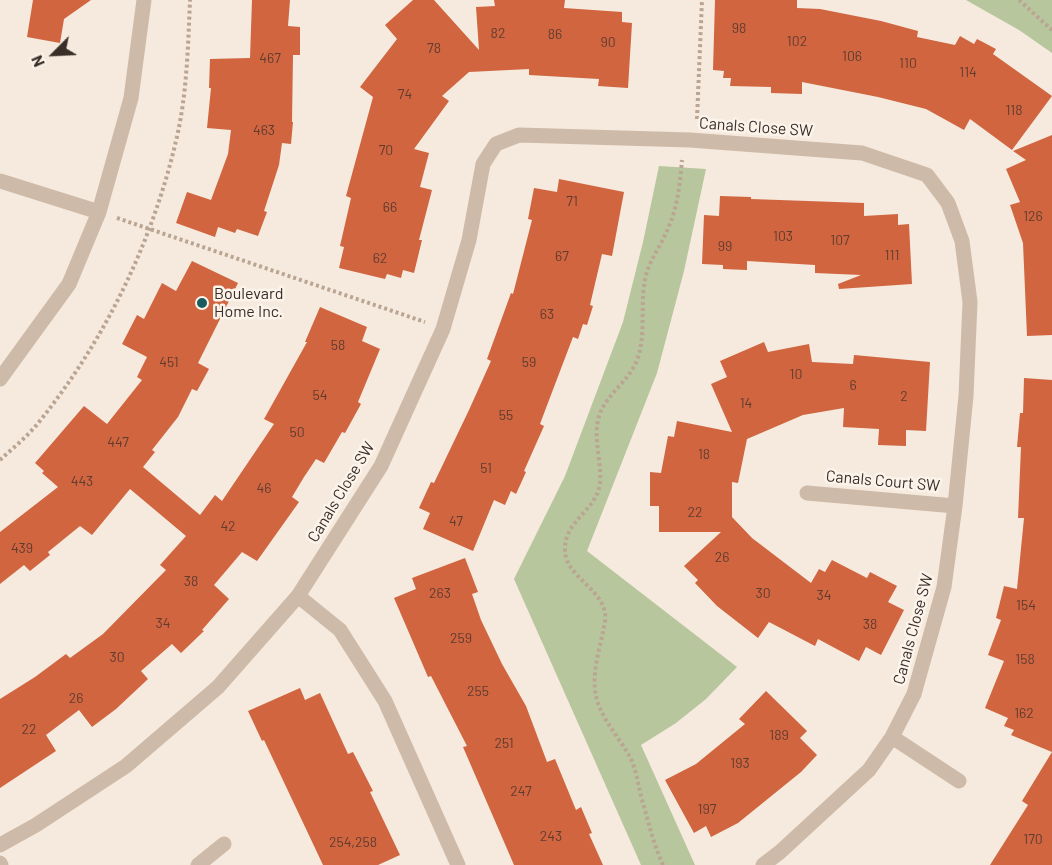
<!DOCTYPE html>
<html>
<head>
<meta charset="utf-8">
<style>
  body { margin:0 }
  #map { position:relative; width:1052px; height:865px; overflow:hidden; background:#f5eadd; font-family:Barlow,sans-serif }
  canvas { display:block }
  .north { position:absolute; left:24px; top:24px; width:60px; height:60px; -webkit-text-stroke:4px #fcf4eb; paint-order:stroke; rotate:246deg; font-size:16px; font-weight:700; line-height:24px; text-align:center; color:#3a2e29 }
  .north::after { content:''; display:block; margin:auto; width:21px; height:27px; background:#3a2e29; clip-path:polygon(50% 0,100% 100%,50% 72%,0 100%) }
</style>
</head>
<body>
<div id="map">
<canvas width="1052" height="865"></canvas>
<div class="north">N</div>
</div>
<script>
const c = document.querySelector('canvas').getContext('2d');
c.lineJoin = 'round';
function paint(path, color) { c.fillStyle = color; c.fill(path, 'evenodd'); }
function stroke(path, color, width, dash) { c.strokeStyle = color; c.lineWidth = width; c.lineCap = dash ? 'butt' : 'round'; c.setLineDash(dash || []); c.stroke(path); }
function label(font, color, halo, rows, align = 'center') {
  c.font = font + ' Barlow,sans-serif'; c.lineWidth = 5; c.setLineDash([]); c.textBaseline = 'middle'; c.strokeStyle = halo; c.fillStyle = color; for (const [text, x, y, turn = 0] of rows) {
    c.save(); c.translate(x, y); c.rotate((+turn || 0) * Math.PI / 180); c.textAlign = isNaN(turn) ? turn : align; if (halo) c.strokeText(text, 0, 0); c.fillText(text, 0, 0); c.restore();
  }
}
const green = new Path2D(`
  M966 0H1052V53L1019 30Z
  M659 166 706 169 684 271 657 373 587 551 737 667 706 699 676 723 641 745 695 865H641L514 579 565 476 623 322 643 242Z`);
const building = new Path2D(`
  M33 0H91L64 19 60 43 27 37Z
  M252 0H290L288 26 300 27V55H293L292 122H293L291 144 282 143 279 165 264 211 267 212 258 236 237 229 235 233 218 227 215 237 176 223 187 192 211 200 228 154 231 130 207 128 211 88H209L210 59 250 58Z
  M413 0H434L479 50 476 7 495 6 494 0H565L564 8 622 12V22L632 23 628 88 598 86 599 79 529 75V69L469 72 442 96 449 101 414 149 429 153 420 187 432 190 419 240H422L414 273 403 270 401 278 387 274 385 279 339 268 344 247 340 246 351 198 346 196 373 97 360 87 397 39 385 25Z
  M715 0H797V8L820 9 881 21 918 31 917 37 955 45 960 36 974 44 977 39 996 49 993 54 1052 96 1012 150 970 119 964 130 926 109 878 97 802 82V94L771 93V87L730 86 731 78H723L724 71 713 70Z
  M1052 135V335L1027 336 1023 243 1010 205 1020 202 1006 169 1026 160 1013 151Z
  M559 179 624 192 612 256 602 254 590 305 593 306 587 325 583 324 578 339 573 337 546 408 540 424 544 426 524 471 526 472 516 494 511 491 505 505 494 500 473 551 423 529 430 513 419 508 431 482 434 483 469 410 491 361 487 359 511 293 513 294 532 220 528 219 534 188 557 192Z
  M720 196 751 197V199L864 203V216L898 214V225L909 224 912 284 839 289 838 284 861 275 815 273V265L747 261V270L723 269V265L702 264 704 215 719 216Z
  M192 261 238 283 198 363 209 369 197 391 192 389 178 417 152 450 155 452 143 467 200 515 215 495 222 501 274 424 264 419 307 342H305L320 307 367 327 362 341 380 349 358 402 361 404 345 433 342 432 324 463 316 459 304 477 292 497 299 502 257 561 242 552 214 585 229 599 202 630 204 631 181 653 172 644 141 671 148 679 116 709 92 727 79 710 46 735 56 751 0 788V699L35 677 66 654 70 658 103 634 166 570 160 565 186 536 130 489 92 535 80 526 48 552 50 555 30 571 24 565 0 584V532L58 487 42 473 44 471 35 463 84 406 107 424 142 380 137 377 147 357 122 344 137 315 144 319 162 283 176 291Z
  M764 342 768 352 809 344 812 362 853 364 854 355 930 362 926 431 906 430V446L878 445 879 429 843 427 844 408 803 415 747 439 738 483 732 482V517L752 538 811 583 819 569 825 572 832 560 867 578 870 572 897 586 888 602 904 610 881 655 866 647 859 661 818 639 815 646 769 622 758 638 717 606 695 583 698 580 684 566 721 532H659V506H650V472L661 473 668 436 674 437 677 421 732 432 711 384 727 377 720 361Z
  M1024 378 1052 380V865H990L1028 805 1022 801 1052 752 1011 735 1014 730 1004 726 1008 718 985 708 1004 661 988 655 1001 620 996 618 1004 586 1017 589 1024 518H1018L1021 447H1017L1020 413H1023Z
  M465 558 478 592 472 594 481 620 502 664 526 706 547 762 555 759 576 810 581 807 592 833 589 834 603 865H514L463 747 467 746 431 676 428 677 394 598 416 589 412 578Z
  M300 688 305 700 320 693 348 754 353 752 373 791 370 792 400 855 378 865H323L264 740 262 741 248 711Z
  M766 691 807 731 800 738 817 755 801 772 738 823 711 837 706 826 694 833 665 780 696 764 745 724 739 719Z`);
const path = new Path2D(`
  M1019 0 1052 30
  M697 119 702 0
  M117 218 425 322
  M0 460C13 448 28 436 39 422 105 340 152 243 176 141 187 95 188 47 190 0
  M663 865C653 843 648 820 641 796 638 783 636 769 630 757 618 735 598 716 595 690 593 671 599 650 603 632 604 626 606 619 605 614 602 588 565 576 565 550 564 522 594 511 599 488 604 469 593 442 598 420 603 396 628 383 637 360 647 333 639 303 646 275 651 257 663 243 669 226 678 205 680 183 682 160`);
const minor = new Path2D(`
  M0 181 99 212
  M0 379 69 284 99 212 131 98 144 0
  M807 493 955 506
  M298 596 340 630 385 701 458 865
  M892 737 959 781
  M0 845 36 825 126 766 218 687 298 596 381 466 443 329 469 240 483 164 496 144 519 135 690 140 862 153 927 175 948 203 962 241 970 302 966 396 955 506 944 587 914 694 892 737 869 770 780 852 763 865
  M0 863 1 865
  M198 865 224 844`);
const markers = [
  [202,303,6,"#1a5b60"]
];
const numberNames = [
  ["98",739,28],
  ["82",498,33],
  ["86",555,34],
  ["102",797,41],
  ["90",608,42],
  ["78",434,48],
  ["106",852,56],
  ["467",270,58],
  ["110",908,63],
  ["114",968,72],
  ["74",405,94],
  ["118",1014,110],
  ["463",264,130],
  ["70",386,150],
  ["71",572,201],
  ["66",390,207],
  ["126",1033,216],
  ["103",783,236],
  ["107",840,240],
  ["99",725,246],
  ["111",892,255],
  ["67",562,256],
  ["62",380,258],
  ["63",547,314],
  ["58",338,345],
  ["451",169,362],
  ["59",529,362],
  ["10",796,374],
  ["6",853,385],
  ["54",320,395],
  ["2",904,396],
  ["14",746,403],
  ["55",506,415],
  ["50",297,432],
  ["447",118,442],
  ["18",704,454],
  ["51",486,468],
  ["443",82,481],
  ["46",264,488],
  ["22",695,512],
  ["47",456,521],
  ["42",228,526],
  ["439",22,548],
  ["26",722,557],
  ["38",191,581],
  ["263",440,593],
  ["30",763,593],
  ["34",824,595],
  ["154",1026,605],
  ["34",163,623],
  ["38",870,624],
  ["259",461,638],
  ["30",117,657],
  ["158",1025,659],
  ["255",478,691],
  ["26",76,698],
  ["162",1024,713],
  ["22",29,729],
  ["189",779,735],
  ["251",504,743],
  ["193",740,763],
  ["247",521,791],
  ["197",707,809],
  ["243",551,836],
  ["170",1033,839],
  ["254,258",353,842]
];
const streetNames = [
  ["Canals Close SW",756,127,4],
  ["Canals Court SW",883,481,5],
  ["Canals Close SW",341,492,-59],
  ["Canals Close SW",913,629,-75]
];
const poiNames = [
  ["Boulevard",214,294],
  ["Home Inc.",214,312]
];
paint(green, '#b7c69c');
paint(building, '#d06540');
stroke(path, '#baa492', 4, [3, 3]);
stroke(minor, '#cebaa8', 15);
for (const [x, y, r, color] of markers) { const dot = new Path2D(); dot.arc(x, y, r, 0, 2 * Math.PI); c.fillStyle = color; c.fill(dot); stroke(dot, '#fcf4eb', 2); }
label('14px', '#603c2f', null, numberNames);
label('16px', '#3a2e29', '#fcf4eb', streetNames);
label('16px', '#3a2e29', '#fcf4eb', poiNames, 'left');
</script>
</body>
</html>
